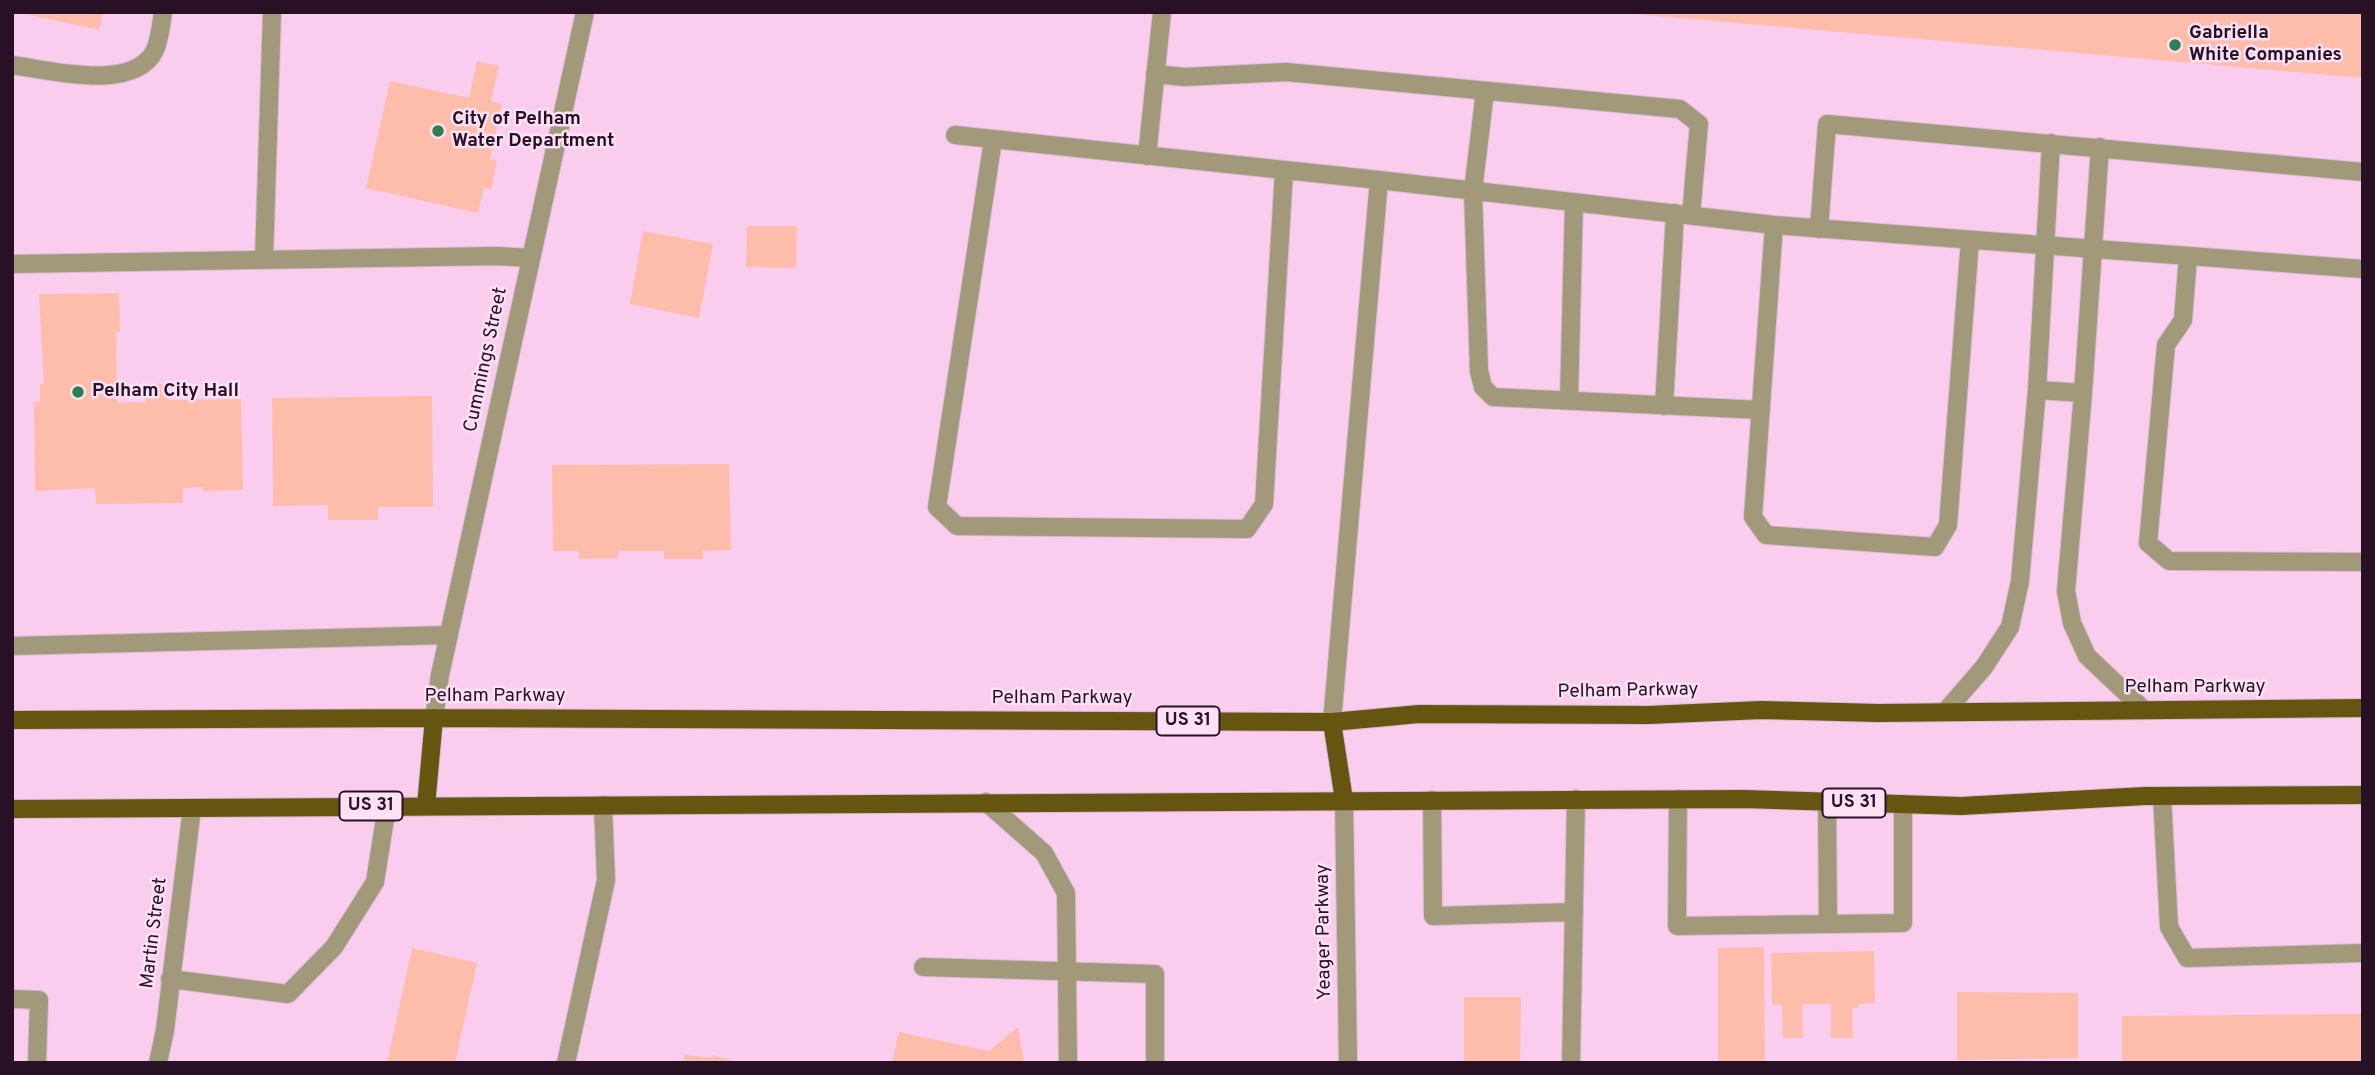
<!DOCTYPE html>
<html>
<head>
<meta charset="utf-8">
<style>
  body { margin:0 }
  #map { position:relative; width:2375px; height:1075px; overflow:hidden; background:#fce1f5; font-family:Overpass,sans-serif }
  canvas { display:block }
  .frame { position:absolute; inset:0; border:14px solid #291125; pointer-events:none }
</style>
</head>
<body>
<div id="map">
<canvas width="2375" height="1075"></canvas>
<div class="frame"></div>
</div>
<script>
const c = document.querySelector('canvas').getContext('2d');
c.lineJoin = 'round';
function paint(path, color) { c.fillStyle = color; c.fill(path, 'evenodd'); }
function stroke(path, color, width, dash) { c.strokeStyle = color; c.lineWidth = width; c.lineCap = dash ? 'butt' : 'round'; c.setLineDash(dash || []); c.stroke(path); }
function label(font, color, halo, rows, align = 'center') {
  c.font = font + ' Overpass,sans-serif'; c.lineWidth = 5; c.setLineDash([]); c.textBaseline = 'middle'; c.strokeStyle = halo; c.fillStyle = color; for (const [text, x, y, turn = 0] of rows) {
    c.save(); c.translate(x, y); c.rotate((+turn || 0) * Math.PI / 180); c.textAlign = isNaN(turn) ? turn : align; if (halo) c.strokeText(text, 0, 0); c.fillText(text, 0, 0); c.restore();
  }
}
const built = new Path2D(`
  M12 12H2363V1063H12Z`);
const building = new Path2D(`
  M16 12H103L99 30Z
  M1635 12H2363V78L1635 14Z
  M477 61 499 66 491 101 502 104 490 159 497 160 491 190 484 188 478 213 366 188 390 81 469 98Z
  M747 226H797L796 268 746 267Z
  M643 231 713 244 699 318 630 304Z
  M119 293 120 332 116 331 117 403 146 402 145 385 168 384 169 400 241 399 243 490 203 491V487L183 488V503L96 504 95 488 35 491 34 402H40V384H44L39 294Z
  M432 396 433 507H378V520H328V505L273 506 272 398Z
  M729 464 731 550 703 551V559H664V551H618V558L579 559V551H553L552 465Z
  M1764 947 1765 1063H1718V948Z
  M412 948 477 963 455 1063H387Z
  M1874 951 1875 1003 1858 1004V1008H1852L1853 1038H1831V1004H1802L1803 1038H1783L1782 1005H1772L1771 953Z
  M1957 992 2078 993V1058L1957 1060Z
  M1464 997H1521L1520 1063H1464Z
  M2363 1014V1063H2122V1016Z
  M1018 1027 1024 1063H892L899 1032 989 1051Z
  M685 1055 712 1058V1055L742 1063H683Z`);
const service = new Path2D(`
  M12 65C49 70 134 93 155 50 160 39 161 24 163 12
  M1155 74 1184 77 1286 72 1680 109 1699 124 1691 215
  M1485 91 1473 191 1479 371 1483 387 1493 397 1761 410
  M955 135 1379 180 1774 225 2363 269
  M993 140 937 507 957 526 1247 529 1264 504 1284 171
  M2100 147 2083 393 2066 591 2072 623 2087 656 2143 709
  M1147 156 1162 12
  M1774 225 1753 517 1766 535 1935 547 1948 525 1970 240
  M1819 229 1827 124 2363 172
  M2188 256 2183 320 2166 345 2148 543 2169 561 2363 562
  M264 259 272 12
  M12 264 496 256 531 258
  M2037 390 2083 393
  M1569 400 1574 202
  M1664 406 1675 213
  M12 646 449 635
  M1945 712 1984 667 2010 627 2020 581 2037 390 2051 143
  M1332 722 1379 180
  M2162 796 2169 927 2187 958 2363 953
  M1678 799 1677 926 1903 923V804
  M1432 800 1433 916 1574 912
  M986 802 1044 853 1066 893 1068 1063
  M1827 803 1828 924
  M923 967 1155 974V1063
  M170 979 288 994 334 947 375 882 387 806
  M12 999 39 1000 37 1063
  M566 1063 606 880 603 805
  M1571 1063 1576 799`);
const minor = new Path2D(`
  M434 718 440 675 585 12
  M1344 800 1348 1063
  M158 1063 165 1030 192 808`);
const primary = new Path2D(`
  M12 720 434 718 1332 722 1419 714 1649 715 1761 710 1878 713 2363 708
  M1332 722 1344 800
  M426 806 434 718
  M12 809 1744 799 1961 806 2145 796 2363 795`);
const markers = [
  [2175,45,7,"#2e7e4f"],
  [438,131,7,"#2e7e4f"],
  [78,392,7,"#2e7e4f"]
];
const shields = [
  [1188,721,63],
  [1854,803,63],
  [371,806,63]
];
const shieldNames = [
  ["US 31",1188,721],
  ["US 31",1854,803],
  ["US 31",371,806]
];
const poiNames = [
  ["Gabriella",2189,34],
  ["White Companies",2189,56],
  ["City of Pelham",452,120],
  ["Water Department",452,142],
  ["Pelham City Hall",92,392]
];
const streetNames = [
  ["Cummings Street",487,360,-78],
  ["Pelham Parkway",2195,688],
  ["Pelham Parkway",1628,692,-1],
  ["Pelham Parkway",495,697],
  ["Pelham Parkway",1062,699],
  ["Yeager Parkway",1325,932,-91],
  ["Martin Street",155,933,-83]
];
paint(built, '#facdef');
paint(building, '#febcab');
stroke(service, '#d6bcd0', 20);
stroke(minor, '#d6bcd0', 20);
stroke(primary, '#d6bcd0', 20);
stroke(service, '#a19979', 18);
stroke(minor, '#a19979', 18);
stroke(primary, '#655511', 18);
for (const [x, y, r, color] of markers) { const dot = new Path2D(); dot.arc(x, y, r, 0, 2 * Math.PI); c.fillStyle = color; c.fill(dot); stroke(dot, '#fce1f5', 2.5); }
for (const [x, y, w] of shields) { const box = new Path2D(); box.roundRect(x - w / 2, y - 14.5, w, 29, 5); c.fillStyle = '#fce1f5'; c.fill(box); stroke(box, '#291125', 2); }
label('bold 18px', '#291125', null, shieldNames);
label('bold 19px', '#291125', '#fce1f5', poiNames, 'left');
label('19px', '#291125', '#fce1f5', streetNames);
</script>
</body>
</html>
